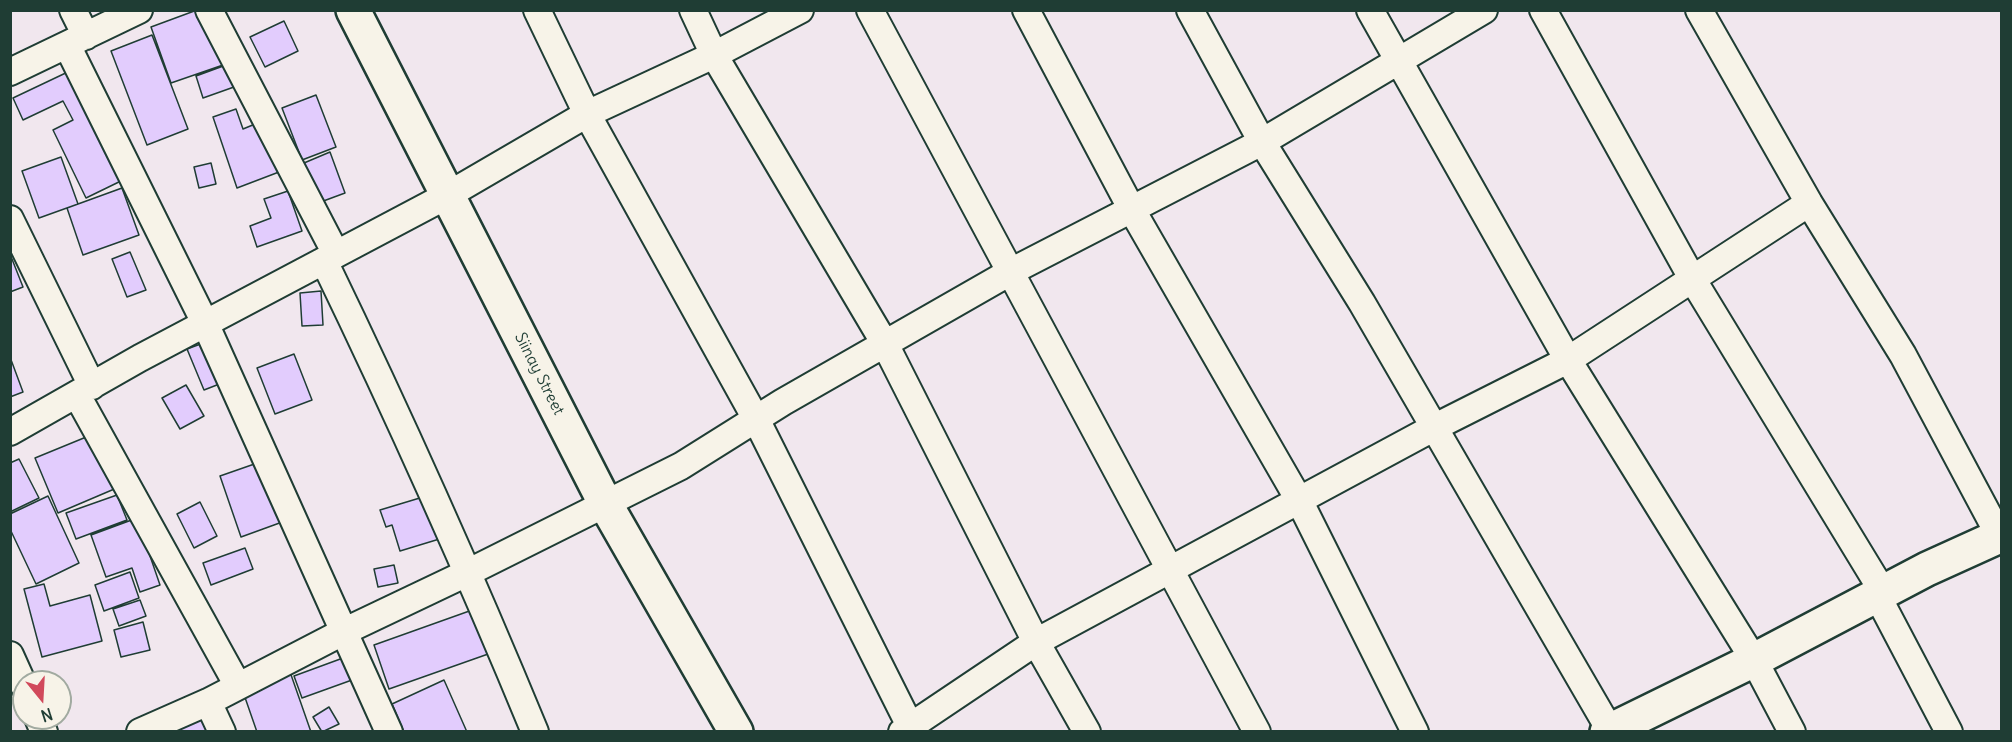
<!DOCTYPE html>
<html>
<head>
<meta charset="utf-8">
<style>
  body { margin:0 }
  #map { position:relative; width:2012px; height:742px; overflow:hidden; background:#f1e7ee; font-family:Delius,sans-serif }
  canvas { display:block }
  .frame { position:absolute; inset:0; border:12px solid #1f3d34; pointer-events:none }
  .north { position:absolute; left:12px; top:670px; width:60px; height:60px; box-sizing:border-box; background:#f7f3e8; border:2px solid #a1aaa0; border-radius:50%; rotate:162deg; font-size:16px; font-weight:700; line-height:24px; text-align:center; color:#1f3d34 }
  .north::after { content:''; display:block; margin:auto; width:21px; height:27px; background:#d1495b; clip-path:polygon(50% 0,100% 100%,50% 72%,0 100%) }
</style>
</head>
<body>
<div id="map">
<canvas width="2012" height="742"></canvas>
<div class="frame"></div>
<div class="north">N</div>
</div>
<script>
const c = document.querySelector('canvas').getContext('2d');
c.lineJoin = 'round';
function paint(path, color) { c.fillStyle = color; c.fill(path, 'evenodd'); }
function stroke(path, color, width, dash) { c.strokeStyle = color; c.lineWidth = width; c.lineCap = dash ? 'butt' : 'round'; c.setLineDash(dash || []); c.stroke(path); }
function label(font, color, halo, rows, align = 'center') {
  c.font = font + ' Delius,sans-serif'; c.lineWidth = 6; c.setLineDash([]); c.textBaseline = 'middle'; c.strokeStyle = halo; c.fillStyle = color; for (const [text, x, y, turn = 0] of rows) {
    c.save(); c.translate(x, y); c.rotate((+turn || 0) * Math.PI / 180); c.textAlign = isNaN(turn) ? turn : align; if (halo) c.strokeText(text, 0, 0); c.fillText(text, 0, 0); c.restore();
  }
}
const building = new Path2D(`
  M197 10 226 64 171 83 151 27Z
  M284 21 298 51 265 67 250 37Z
  M152 35 188 129 147 145 111 51Z
  M226 65 234 87 203 98 196 76Z
  M72 70 125 179 86 198 53 130 73 120 63 101 23 120 13 98Z
  M316 95 336 147 302 160 282 108Z
  M236 109 243 129 260 122 279 172 237 188 213 117Z
  M330 152 345 193 318 203 304 163Z
  M61 157 78 204 39 218 22 171Z
  M211 163 216 184 199 188 194 167Z
  M122 188 139 235 83 255 67 208Z
  M288 191 302 231 257 247 250 226 271 218 264 199Z
  M130 252 146 290 127 297 112 259Z
  M10 254 23 287 10 292Z
  M321 291 323 325 302 326 300 293Z
  M206 342 222 383 204 390 187 349Z
  M294 354 312 400 275 414 257 368Z
  M10 357 23 392 10 397Z
  M186 385 204 416 180 429 162 398Z
  M96 433 119 487 58 513 35 458Z
  M19 459 39 498 10 512V463Z
  M263 461 285 521 241 537 220 476Z
  M433 494 446 537 400 551 392 525 386 527 380 510Z
  M117 495 127 520 76 539 66 513Z
  M48 496 79 563 36 584 10 529V514Z
  M200 502 217 536 194 548 177 514Z
  M137 518 160 585 140 592 132 568 106 577 91 535Z
  M245 548 253 569 211 585 203 563Z
  M394 565 398 583 378 587 374 569Z
  M130 572 139 598 104 611 95 585Z
  M44 584 50 606 90 595 102 641 42 657 24 589Z
  M140 600 146 616 119 626 113 609Z
  M475 609 491 653 389 689 374 645Z
  M143 622 150 650 121 657 114 630Z
  M343 658 352 680 302 698 294 676Z
  M289 669 311 732H257L241 686Z
  M444 680 467 732H404L392 704Z
  M329 707 339 724 322 732 313 717Z
  M211 714 218 732H168Z`);
const street = new Path2D(`
  M73 10 86 36
  M209 10 336 254
  M537 10 587 114 756 419 913 732
  M693 10 714 55 885 344 1036 642 1087 732
  M870 10 1257 732
  M1026 10 1132 210 1299 500 1415 732
  M1190 10 1262 142 1362 303 1611 732
  M1370 10 1568 360 1754 660 1792 732
  M1543 10 1693 280 1883 592
  M1699 10 1809 203 1903 355 1999 535
  M67 45 205 323 389 732
  M10 72 139 10
  M10 219 92 386
  M324 261C399 416 469 572 535 732
  M77 395 238 686
  M10 432 140 358 448 195 587 114 714 55 800 10
  M1877 595 1949 732
  M10 655 24 686
  M208 702 222 732
  M38 718 44 732
  M140 732 208 702 343 632 469 572 681 466 783 402 1012 271 1262 142 1484 10
  M902 732 1036 642 1435 427 1568 360 1809 203`);
const secondary = new Path2D(`
  M353 10 606 505 736 732
  M1607 732 1754 660 1927 569 2002 535`);
const streetNames = [
  ["Siinay Street",539,374,63]
];
paint(building, '#e2ccfd');
stroke(building, '#1f3d34', 1.5);
stroke(street, '#1f3d34', 30);
stroke(secondary, '#1f3d34', 38);
stroke(street, '#f7f3e8', 26);
stroke(secondary, '#f7f3e8', 33);
label('16px', '#1f3d34', '#f7f3e8', streetNames);
</script>
</body>
</html>
